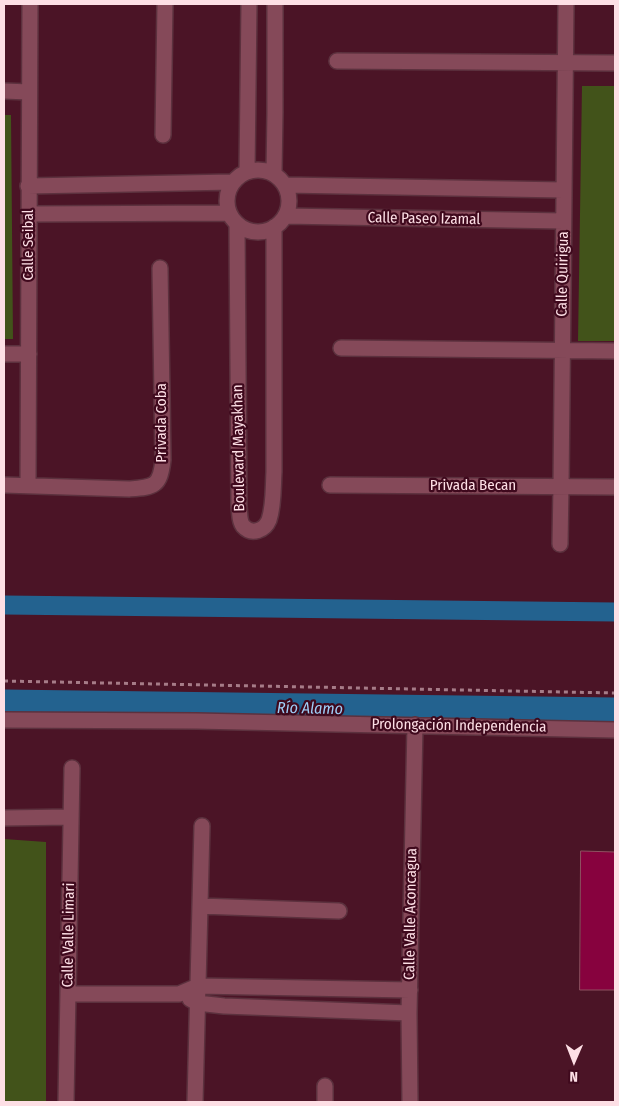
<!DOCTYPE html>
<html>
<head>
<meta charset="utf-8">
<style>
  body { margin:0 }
  #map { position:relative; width:619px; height:1106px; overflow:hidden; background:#4b1426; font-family:"Fira Sans Condensed",sans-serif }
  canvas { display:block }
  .frame { position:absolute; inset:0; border:5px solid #fddfe5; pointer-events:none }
  .north { position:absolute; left:549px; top:1036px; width:50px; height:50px; -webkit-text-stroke:4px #3f091d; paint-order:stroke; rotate:181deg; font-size:14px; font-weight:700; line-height:20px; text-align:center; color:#fddfe5 }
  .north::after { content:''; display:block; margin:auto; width:18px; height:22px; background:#fddfe5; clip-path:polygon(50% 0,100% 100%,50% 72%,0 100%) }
</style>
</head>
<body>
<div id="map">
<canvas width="619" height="1106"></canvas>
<div class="frame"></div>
<div class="north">N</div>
</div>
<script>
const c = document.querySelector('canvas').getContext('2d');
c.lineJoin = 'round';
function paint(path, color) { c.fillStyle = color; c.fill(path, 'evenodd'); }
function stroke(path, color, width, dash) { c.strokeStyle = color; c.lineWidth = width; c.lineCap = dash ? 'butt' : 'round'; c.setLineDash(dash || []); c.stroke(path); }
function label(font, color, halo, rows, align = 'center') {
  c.font = font + ' "Fira Sans Condensed",sans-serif'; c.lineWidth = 4.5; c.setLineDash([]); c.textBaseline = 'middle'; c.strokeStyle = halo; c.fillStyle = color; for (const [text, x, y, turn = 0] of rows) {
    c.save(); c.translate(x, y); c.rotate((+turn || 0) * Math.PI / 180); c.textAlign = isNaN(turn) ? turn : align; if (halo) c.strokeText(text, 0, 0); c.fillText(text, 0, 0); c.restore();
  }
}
const green = new Path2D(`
  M582 86H615V341H578Z
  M4 115H11L13 339H4Z
  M4 839 46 842V1102H4Z`);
const canal = new Path2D(`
  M4 605 615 612`);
const river = new Path2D(`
  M4 705 615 713`);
const building = new Path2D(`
  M581 851 615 852V990H580Z`);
const path = new Path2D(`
  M4 681 615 693`);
const street = new Path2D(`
  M337 61 615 63
  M4 91 29 92
  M163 135 165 4
  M227 201a31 31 0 1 1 62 0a31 31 0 1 1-62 0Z
  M247 172 249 4
  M274 173 275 112V4
  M286 185 563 190
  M28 186 232 182
  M29 214 228 213
  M285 216 563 221
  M237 224 239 507C240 513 239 521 243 526 252 536 265 530 269 520 274 505 273 487 274 472V227
  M341 348 615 351
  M4 354H29
  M4 485 129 489C154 487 160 487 163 460L160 268
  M28 485 30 4
  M330 485 615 487
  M560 544 561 486 566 4
  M4 720 196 721 615 730
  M4 818 70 817
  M200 906 339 911
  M68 994H179L198 986 410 990
  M190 999 197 1003 224 1006 409 1013
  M66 1102 72 768
  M195 1102 202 826
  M325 1102V1086
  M410 1102 409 1013 415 725`);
const streetNames = [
  ["Calle Paseo Izamal",424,219,1],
  ["Calle Seibal",29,245,-90],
  ["Calle Quirigua",563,274,-89],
  ["Privada Coba",162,423,-90],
  ["Boulevard Mayakhan",239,448,-91],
  ["Privada Becan",473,486],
  ["Prolongación Independencia",459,726,1],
  ["Calle Valle Aconcagua",411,914,-89],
  ["Calle Valle Limari",69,935,-89]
];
const waterNames = [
  ["Río Alamo",310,709,1]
];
paint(green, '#42531a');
stroke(canal, '#23628f', 19);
stroke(river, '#23628f', 31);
paint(building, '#87023e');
stroke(building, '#8f5161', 1);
stroke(street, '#5c313e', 18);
stroke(path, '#a67c88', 3, [4, 4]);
stroke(street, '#854959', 15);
label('15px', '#fddfe5', '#3f091d', streetNames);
label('italic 16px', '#9fcff8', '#3f091d', waterNames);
</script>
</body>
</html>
